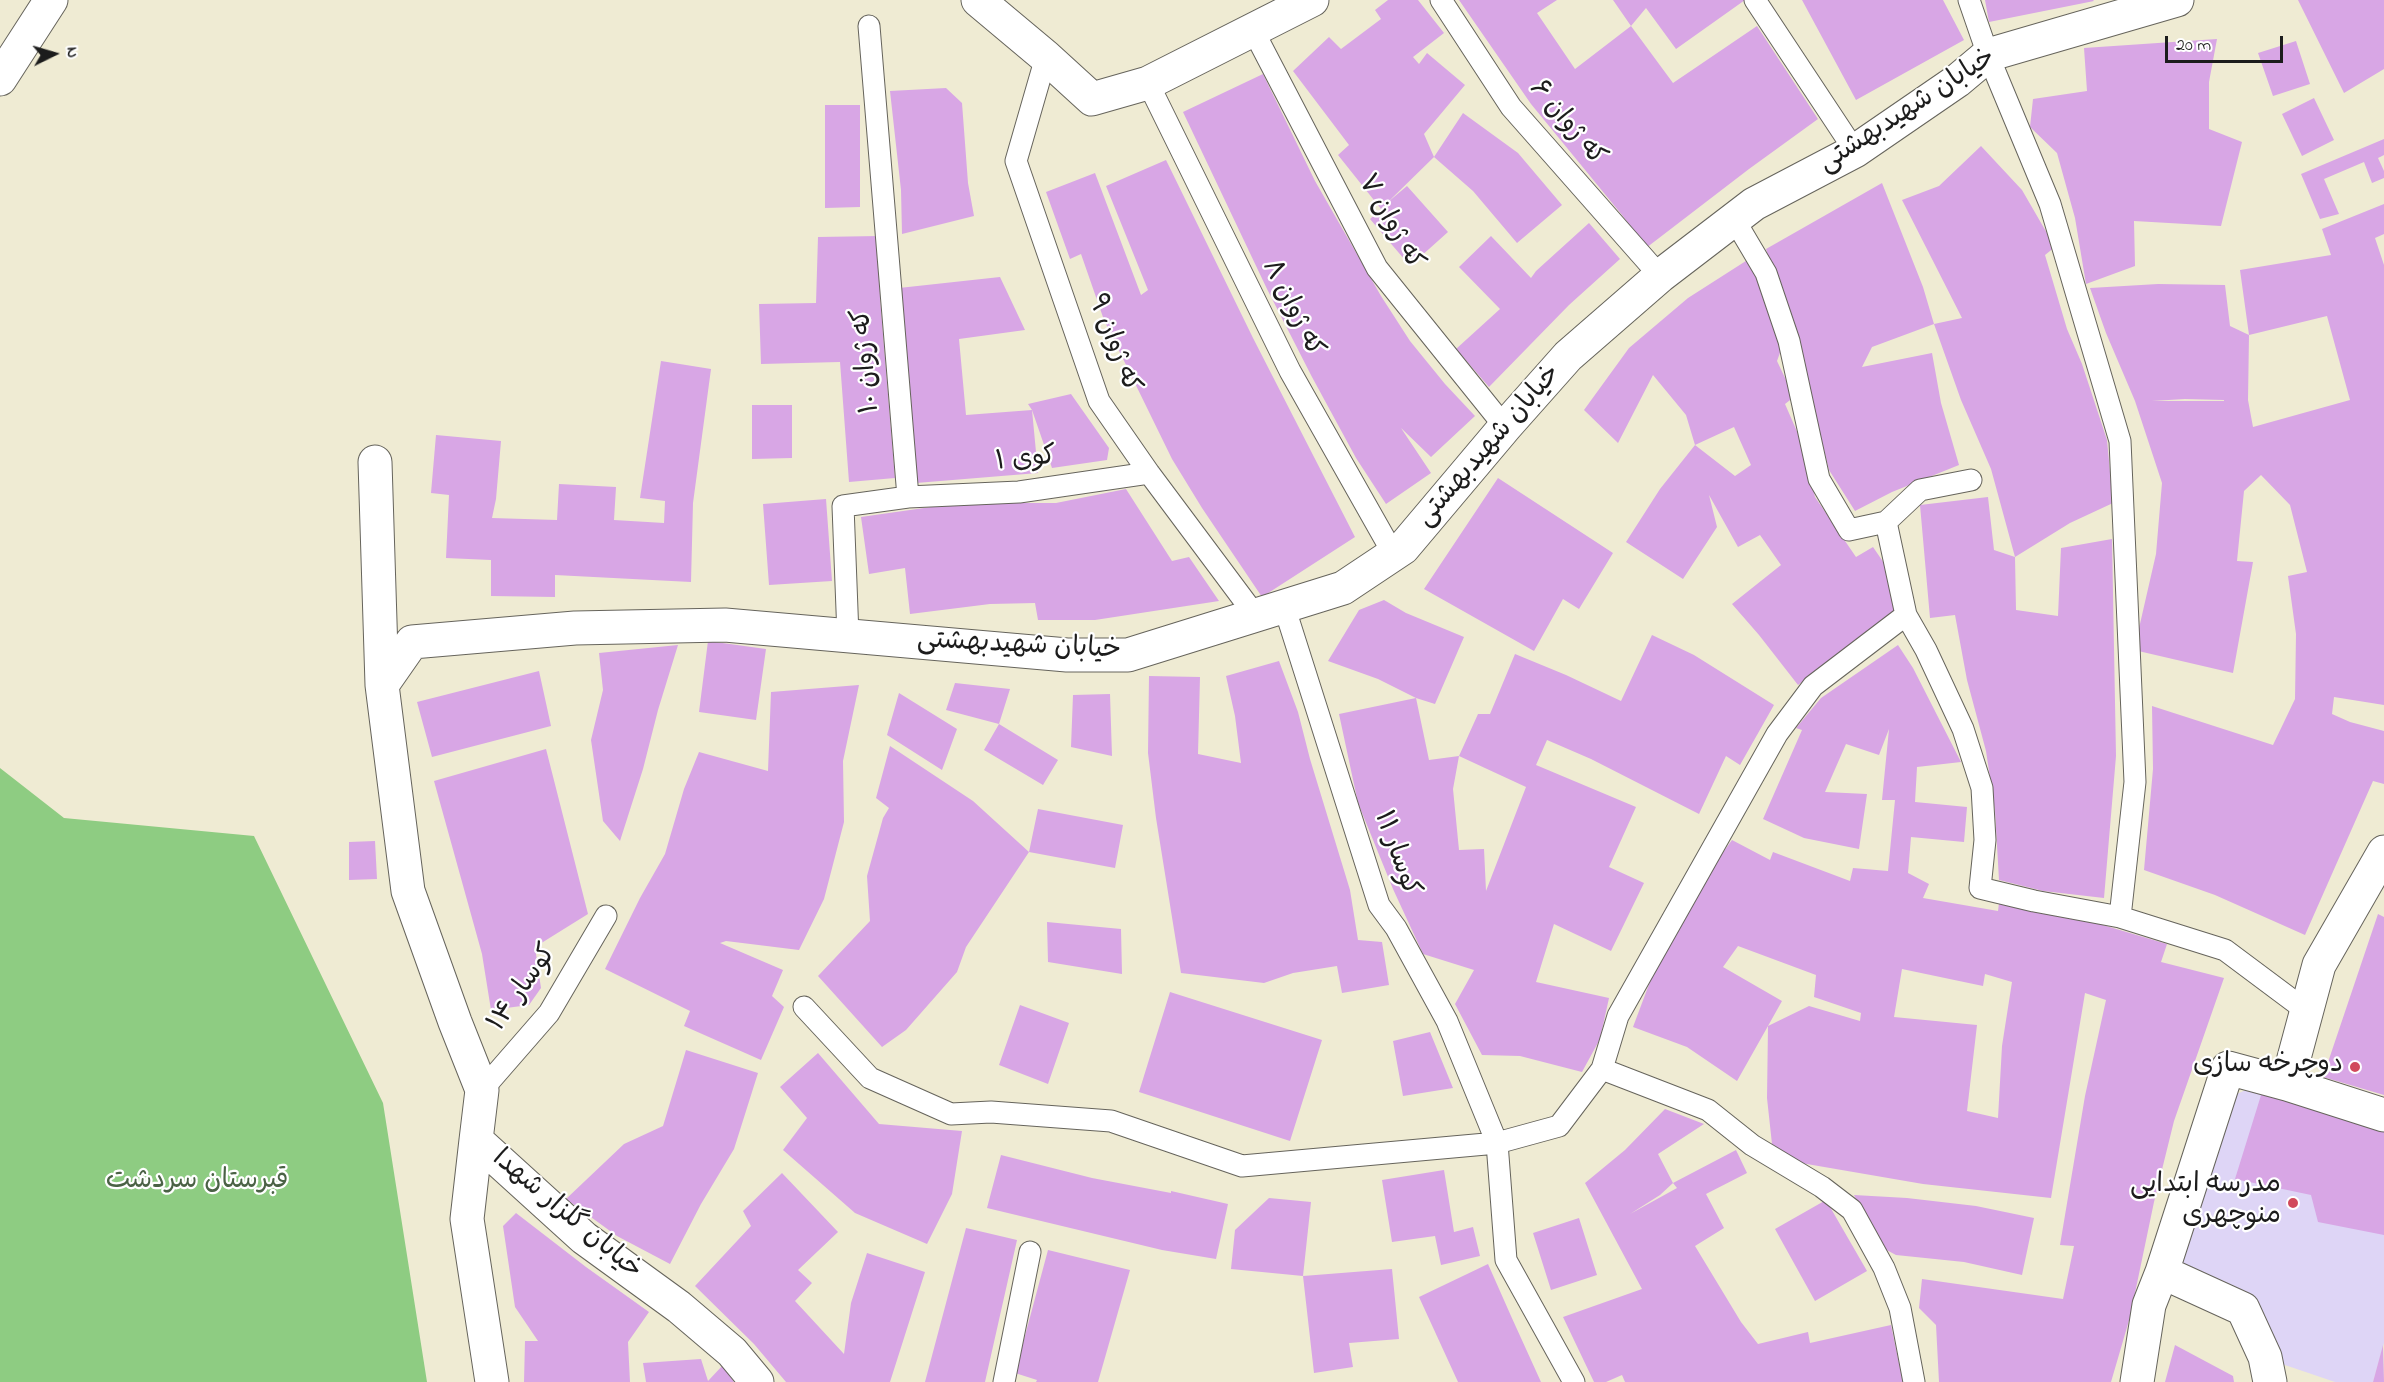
<!DOCTYPE html>
<html>
<head>
<meta charset="utf-8">
<style>
  body { margin:0 }
  #map { position:relative; width:2384px; height:1382px; overflow:hidden; background:#efebd3; font-family:"Indie Flower",sans-serif }
  canvas { display:block }
  .north { position:absolute; left:24px; top:24px; width:60px; height:60px; -webkit-text-stroke:4px #fff; paint-order:stroke; rotate:85deg; font-size:16px; font-weight:700; line-height:24px; text-align:center; color:#1c1c1c }
  .north::after { content:''; display:block; margin:auto; width:21px; height:27px; background:#1c1c1c; clip-path:polygon(50% 0,100% 100%,50% 72%,0 100%) }
  .scale { position:absolute; left:2165px; top:36px; width:118px; height:27px; box-sizing:border-box; border:3px solid #1c1c1c; border-top:0; padding-left:8px; font-size:18px; line-height:21px; white-space:nowrap; color:#1c1c1c; -webkit-text-stroke:4px #fff; paint-order:stroke }
</style>
</head>
<body>
<div id="map">
<canvas width="2384" height="1382"></canvas>
<div class="north">N</div>
<div class="scale">20 m</div>
</div>
<script>
const c = document.querySelector('canvas').getContext('2d');
c.lineJoin = 'round';
function paint(path, color) { c.fillStyle = color; c.fill(path, 'evenodd'); }
function stroke(path, color, width, dash) { c.strokeStyle = color; c.lineWidth = width; c.lineCap = dash ? 'butt' : 'round'; c.setLineDash(dash || []); c.stroke(path); }
function label(font, color, halo, rows, align = 'center') {
  c.font = font + ' "Indie Flower","Playpen Sans Arabic",sans-serif'; c.lineWidth = 4.5; c.setLineDash([]); c.textBaseline = 'middle'; c.strokeStyle = halo; c.fillStyle = color; for (const [text, x, y, turn = 0] of rows) {
    c.save(); c.translate(x, y); c.rotate((+turn || 0) * Math.PI / 180); c.textAlign = isNaN(turn) ? turn : align; if (halo) c.strokeText(text, 0, 0); c.fillText(text, 0, 0); c.restore();
  }
}
const built = new Path2D(`
  M2250 1088 2384 1132V1343L2373 1382H2335L2279 1363 2178 1273 2237 1094Z`);
const green = new Path2D(`
  M0 768 64 818 254 836 383 1103 427 1382H0Z`);
const building = new Path2D(`
  M1388 0H1418L1444 33 1413 57 1419 64 1427 53 1465 85 1424 134 1434 157 1388 202 1407 186 1448 232 1410 266 1370 219 1381 209 1338 155 1349 145 1293 71 1329 37 1341 49 1381 19 1375 10Z
  M1459 0H1557L1537 13 1575 69 1631 26 1613 0H1745L1676 49 1646 8 1631 26 1673 83 1757 26 1818 119 1749 169 1646 248 1622 215 1531 104Z
  M1802 0H1943L1964 40 1856 100Z
  M1985 0H2093L2094 1 1989 22Z
  M2298 0H2384V69L2344 93Z
  M2217 39 2209 82V129L2242 142 2221 226 2134 221 2135 266 2086 284 2075 218 2057 153 2030 127 2033 99 2087 91 2084 48Z
  M2296 41 2310 84 2273 96 2258 53Z
  M1263 74 1315 181 1381 296 1410 341 1445 384 1475 416 1431 457 1401 428 1431 473 1386 504 1356 458 1312 377 1267 289 1183 112Z
  M946 88 962 103 968 183 974 216 902 234 901 190 890 91Z
  M2314 98 2334 140 2302 156 2282 114Z
  M825 105H860V207L825 208Z
  M1463 113 1518 153 1562 205 1517 243 1473 191 1434 157Z
  M2384 139V155L2378 158 2384 171V178L2372 183 2364 162 2324 179 2339 214 2320 219 2301 174Z
  M1981 146 2022 190 2055 247 2045 255 2067 329 2082 364 2107 440 2113 503 2070 523 2015 557 1991 469 1961 400 1934 324 1962 318 1902 200 1939 186Z
  M1166 160 1253 338 1355 537 1262 597 1202 508 1172 459 1104 320 1081 254 1070 259 1046 192 1095 173 1141 295 1148 290 1106 186Z
  M1882 183 1923 287 1934 324 1872 347 1862 367 1932 353 1941 403 1959 465 1892 492 1855 511 1829 470 1807 382 1766 249Z
  M2384 204V234L2375 238 2384 265V705L2334 697 2332 714 2350 722 2384 731V784L2373 781 2305 935 2215 895 2144 870 2153 769 2152 706 2273 745 2295 699 2296 634 2288 576 2307 572 2290 505 2261 475 2244 491 2237 561 2253 562 2233 673 2134 650 2156 554 2162 483 2135 401 2106 333 2090 288 2158 284 2225 285 2230 326 2249 335 2248 400 2253 427 2350 400 2327 316 2249 335 2240 270 2331 255 2322 229ZM2185 399 2224 400V401H2152Z
  M1589 223 1620 259 1569 305 1489 387 1456 349 1500 309 1459 267 1491 236 1531 278 1536 271Z
  M879 236 880 298 895 478 849 482 840 362 761 364 759 304 816 303 818 237Z
  M1749 259 1768 307 1781 350 1777 361 1794 397 1785 404 1802 443 1815 497 1856 557 1873 547 1886 566 1894 612 1798 685 1759 635 1732 604 1781 565 1760 535 1738 547 1709 495 1717 527 1683 579 1626 542 1660 489 1695 445 1735 476 1751 465 1734 427 1695 445 1686 415 1653 375 1618 443 1584 410 1629 348 1688 298Z
  M1000 277 1025 330 959 339 966 415 1032 410 1028 404 1071 394 1109 448 1107 460 1052 468 1032 410 1038 473 916 483 899 288Z
  M661 361 711 369 693 503 691 582 555 575V597L491 596V560L446 558 449 495 431 493 436 435 501 441 496 499 492 518 557 520 559 484 616 487 614 520 664 523 665 501 640 498Z
  M752 405H792V458L752 459Z
  M1498 478 1613 553 1579 609 1563 599 1534 651 1424 589Z
  M1126 489 1172 561 1189 557 1219 601 1095 620H1038L1035 603 990 604 910 614 905 568 869 574 861 517 931 507 980 503H1056Z
  M1988 497 1994 550 2015 557 2016 610 2058 616 2061 548 2112 539 2116 756 2104 898 2043 891 1999 880 1995 811 1986 751 1967 680 1955 615 1930 618 1920 505Z
  M826 499 832 581 769 585 763 504Z
  M1384 600 1406 613 1464 637 1435 704 1416 698 1378 679 1328 661 1359 610Z
  M1652 635 1694 655 1774 705 1740 765 1726 756 1699 814 1591 759 1547 740 1536 765 1636 807 1609 867 1644 883 1611 951 1554 924 1536 982 1609 998 1600 1039 1582 1072 1520 1056 1482 1055 1455 1004 1474 970 1423 954 1393 889 1358 803 1339 714 1416 698 1429 760 1459 756 1453 789 1459 850 1484 849 1486 891 1526 787 1459 756 1478 714H1490L1515 654 1566 675 1621 701Z
  M708 641 766 649 756 720 699 712Z
  M678 645 658 710 643 769 620 841 603 821 591 740 603 690 599 653Z
  M1898 645 1913 668 1961 762 1917 767 1915 802 1967 807 1964 842 1911 837 1908 873 1929 884 1923 898 1998 911 1999 903 2086 920 2167 944 2161 962 2224 978 2174 1121 2154 1202 2130 1317 2111 1382H1939L1936 1325 1919 1308 1922 1279 2063 1299 2074 1246 2060 1245 2085 1096 2106 1000 2085 993 2051 1198 1923 1184 1801 1163 1772 1144 1767 1098 1768 1026 1737 1081 1687 1047 1633 1027 1657 963 1692 895 1732 840 1770 860 1773 852 1850 881 1853 868 1888 871 1895 800H1882L1889 729 1879 755 1846 744 1825 792 1867 794 1859 849 1804 838 1763 819 1802 730 1796 728 1821 698ZM1738 946 1816 975 1814 997 1861 1013 1860 1021 1809 1006 1768 1026 1782 1001 1723 967ZM1902 969 1983 986 1985 974 2012 982 2002 1046 1998 1118 1967 1111 1977 1025 1894 1017Z
  M1279 661 1298 712 1310 759 1350 890 1358 940 1382 942 1389 985 1342 993 1337 966 1293 973 1264 983 1181 973 1156 818 1148 753 1149 676 1200 677 1198 754 1241 763 1235 716 1226 676Z
  M539 671 551 726 432 757 417 702Z
  M955 683 1010 689 999 724 1058 760 1043 785 984 750 999 724 946 710Z
  M859 685 843 761 844 822 824 899 799 950 726 941 720 943 783 970 772 996 784 1007 761 1060 684 1026 690 1011 605 969 640 898 665 854 684 789 699 752 768 771 771 692Z
  M899 693 957 729 942 770 887 735Z
  M1110 694 1112 756 1071 747 1073 695Z
  M890 746 973 801 1029 852 966 947 957 972 906 1030 882 1047 818 976 870 921 867 876 883 818 889 808 876 798Z
  M546 749 588 914 535 947 541 988 529 1005 491 1010 482 954 434 781Z
  M1038 809 1123 825 1115 868 1029 852Z
  M375 841 377 879 349 880V842Z
  M2378 914 2384 917V1095L2323 1077Z
  M1047 922 1121 929 1122 974 1048 962Z
  M1170 992 1322 1040 1290 1141 1139 1092Z
  M1020 1005 1069 1023 1048 1084 999 1065Z
  M1430 1032 1453 1088 1403 1096 1393 1041Z
  M686 1050 758 1073 734 1149 701 1204 670 1264 617 1236 566 1199 624 1144 663 1126Z
  M818 1053 879 1124 962 1131 952 1194 927 1244 855 1213 783 1150 807 1118 780 1087Z
  M2262 1092 2384 1132V1235L2318 1222 2311 1195 2235 1179Z
  M1665 1109 1704 1124 1658 1154 1673 1183 1660 1195 1630 1214 1677 1188 1673 1183 1736 1150 1747 1173 1706 1194 1724 1228 1695 1246 1741 1322 1758 1344 1808 1332 1810 1343 1891 1325 1903 1382H1625L1622 1375 1606 1382H1594L1563 1317 1642 1289 1585 1183 1625 1150Z
  M1001 1155 1092 1178 1171 1193V1191L1228 1204 1216 1259 1162 1250 987 1208Z
  M1444 1170 1454 1232 1473 1227 1480 1256 1441 1265 1435 1236 1392 1242 1382 1180Z
  M782 1173 838 1232 798 1270 812 1283 795 1301 844 1354 851 1303 867 1253 925 1272 890 1382H786L754 1344 695 1286 751 1226 743 1211Z
  M1854 1195 1907 1198 1976 1206 2034 1218 2022 1275 1964 1262 1896 1255 1879 1246Z
  M1269 1198 1311 1202 1303 1276 1231 1269 1235 1230Z
  M1826 1200 1867 1271 1815 1301 1775 1229Z
  M516 1213 586 1267 649 1312 628 1342 630 1382H524L525 1341H538L515 1307 503 1226Z
  M1579 1218 1597 1275 1551 1290 1533 1233Z
  M966 1228 1017 1240 985 1382H925Z
  M1048 1250 1130 1270 1098 1382H1036L1037 1380 1015 1373Z
  M1488 1264 1511 1316 1541 1382H1458L1419 1297Z
  M1392 1269 1399 1339 1349 1343 1353 1367 1314 1373 1303 1276Z
  M2175 1345 2233 1376 2234 1382H2165Z
  M2383 1345 2384 1382H2373Z
  M701 1359 708 1381 723 1365 734 1382H646L643 1363Z`);
const lane = new Path2D(`
  M1441 0 1511 107 1660 276
  M1755 0 1855 151
  M1969 0 1988 55 2050 204 2120 441 2135 782 2120 917
  M1253 30 1377 268 1505 427
  M1046 57 1016 161 1099 401 1149 473 1255 615
  M1148 83 1290 371 1394 555
  M1734 219 1766 273 1789 341 1819 479 1849 530 1886 522
  M1971 480 1920 490 1886 522 1906 615 1926 650 1963 729 1982 788 1985 840 1980 888 2034 901 2120 917 2225 950 2308 1012
  M908 497 1019 492 1149 473
  M1284 606 1379 905 1396 928 1447 1021 1497 1143 1506 1260 1574 1382
  M848 636 843 506 908 497 869 26
  M804 1007 870 1078 951 1114 991 1112 1111 1121 1242 1166 1497 1143 1559 1126 1602 1069 1618 1016 1777 734 1813 686 1906 615
  M1602 1069 1708 1110 1752 1145 1822 1187 1852 1210 1884 1268 1900 1308 1914 1382
  M482 1090 549 1013 606 916
  M1004 1382 1030 1252`);
const street = new Path2D(`
  M375 462 382 685
  M2287 1084 2384 1115
  M476 1140 482 1090 455 1022 408 891 382 685 412 642 575 628 725 625 1067 655H1128L1343 588 1403 548 1505 427 1568 356 1660 276 1754 204 1855 151 1957 81 1988 55 2177 0
  M492 1382 467 1219 476 1140 584 1238 679 1307 732 1352 757 1382
  M2137 1382 2149 1305 2162 1272
  M2270 1382 2265 1357 2243 1309 2162 1272 2228 1068 2287 1084 2319 965 2384 852`);
const secondary = new Path2D(`
  M978 0 1046 57 1092 99 1148 83 1312 0
  M0 79 51 0`);
const markers = [
  [2355,1067,6,"#d1495b"],
  [2293,1203,6,"#d1495b"]
];
const streetNames = [
  ["خیابان شهیدبهشتی",1908,112,-33],
  ["که ژوان ۶",1566,124,50],
  ["که ژوان ۷",1389,223,60],
  ["که ژوان ۸",1291,309,63],
  ["که ژوان ۹",1112,344,69],
  ["که ژوان ۱۰",868,361,-95],
  ["خیابان شهیدبهشتی",1490,447,-49],
  ["کوی ۱",1026,461,-6],
  ["خیابان شهیدبهشتی",1019,647,3],
  ["کوسار ۱۱",1395,854,70],
  ["کوسار ۱۴",524,989,-55],
  ["خیابان گلزار شهدا",566,1216,40]
];
const poiNames = [
  ["دوچرخه سازی",2343,1067],
  ["مدرسه ابتدایی",2281,1187],
  ["منوچهری",2281,1218]
];
const parkNames = [
  ["قبرستان سردشت",197,1183]
];
paint(built, '#ded5f6');
paint(green, '#8ecc82');
paint(building, '#d8a6e5');
stroke(lane, '#66645c', 23);
stroke(street, '#66645c', 35);
stroke(secondary, '#66645c', 35);
stroke(lane, '#fff', 21);
stroke(street, '#fff', 33);
stroke(secondary, '#fff', 33);
for (const [x, y, r, color] of markers) { const dot = new Path2D(); dot.arc(x, y, r, 0, 2 * Math.PI); c.fillStyle = color; c.fill(dot); stroke(dot, '#fff', 2); }
label('27px', '#1c1c1c', '#fff', streetNames);
label('27px', '#1c1c1c', '#fff', poiNames, 'right');
label('27px', '#4a6245', '#fff', parkNames);
</script>
</body>
</html>
